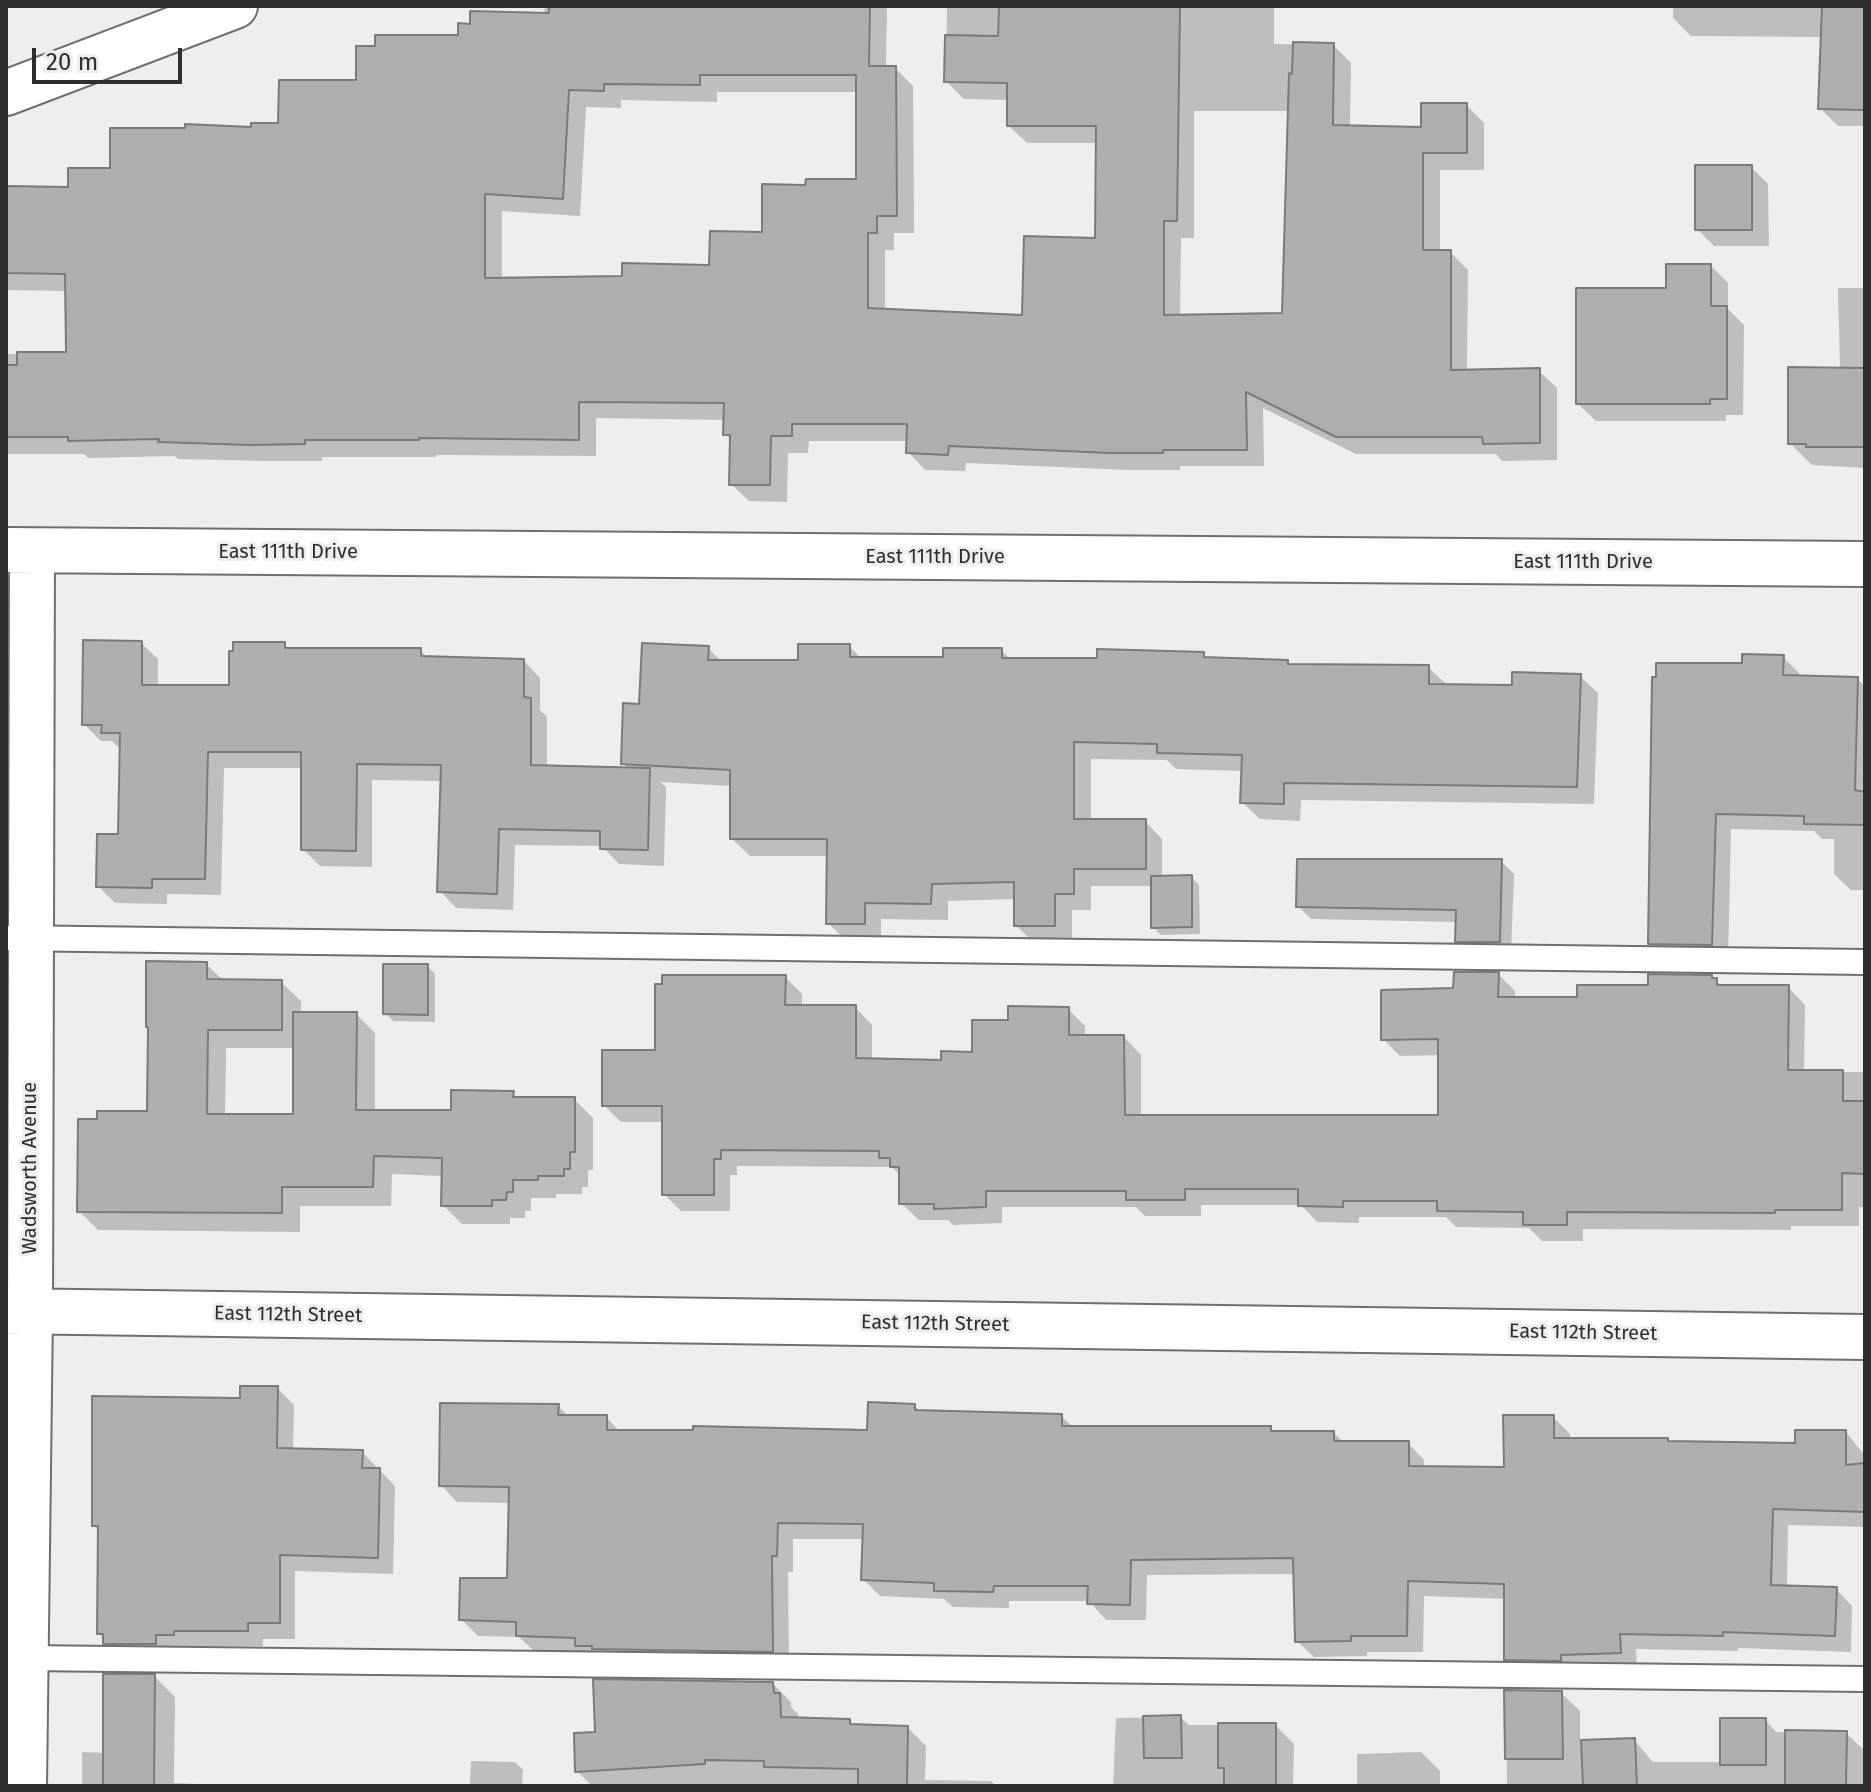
<!DOCTYPE html>
<html>
<head>
<meta charset="utf-8">
<style>
  body { margin:0 }
  #map { position:relative; width:1871px; height:1792px; overflow:hidden; background:#eeedf0; font-family:"Fira Sans",sans-serif }
  canvas { display:block }
  .frame { position:absolute; inset:0; border:8px solid #2e2d2f; pointer-events:none }
  .scale { position:absolute; left:32px; top:48px; width:150px; height:36px; box-sizing:border-box; border:4px solid #2e2d2f; border-top:0; padding-left:10px; font-size:24px; line-height:28px; white-space:nowrap; color:#2e2d2f; -webkit-text-stroke:6px #eeedf0; paint-order:stroke }
</style>
</head>
<body>
<div id="map">
<canvas width="1871" height="1792"></canvas>
<div class="frame"></div>
<div class="scale">20 m</div>
</div>
<script>
const c = document.querySelector('canvas').getContext('2d');
c.lineJoin = 'round';
function paint(path, color) { c.fillStyle = color; c.fill(path, 'evenodd'); }
function stroke(path, color, width, dash) { c.strokeStyle = color; c.lineWidth = width; c.lineCap = dash ? 'butt' : 'round'; c.setLineDash(dash || []); c.stroke(path); }
function label(font, color, halo, rows, align = 'center') {
  c.font = font + ' "Fira Sans",sans-serif'; c.lineWidth = 6; c.setLineDash([]); c.textBaseline = 'middle'; c.strokeStyle = halo; c.fillStyle = color; for (const [text, x, y, turn = 0] of rows) {
    c.save(); c.translate(x, y); c.rotate((+turn || 0) * Math.PI / 180); c.textAlign = isNaN(turn) ? turn : align; if (halo) c.strokeText(text, 0, 0); c.fillText(text, 0, 0); c.restore();
  }
}
const shadow = new Path2D(`
  M545 6H887L886 68H895L913 86 914 233H894V250H885V311L1024 318 1097 240 1098 143H1027L1009 126V100L964 99 946 81 947 6H1274V44L1333 45 1351 63 1350 127 1423 129 1466 105 1484 123V170H1440V252H1450L1468 270 1467 372 1539 371 1557 388V460L1502 461 1496 454H1356L1263 408 1264 466H1180V470H1129L966 463 965 471 925 470 908 452V441H809L808 453H788L787 502 749 501 731 484 732 440 725 434 726 420 596 418V456L436 455V457H322V461H268L178 459 175 456 88 458 84 454H6V354H68L67 291 6 290V188L70 189 112 170 253 129 280 125 358 82 377 48 460 37 472 26 544 15ZM717 92H858V181L807 187 764 234 711 267 624 278 502 280V211L580 216 586 107 621 108V100L717 102ZM1194 111H1290L1284 315 1180 317 1181 238H1194Z
  M1673 6H1865V126H1838L1820 108 1823 37 1691 36 1673 18Z
  M1751 167 1768 184 1769 246H1714L1697 229Z
  M1711 266 1728 283V309L1744 325 1743 415H1726V421H1596L1578 404 1668 290Z
  M1838 288H1865V468L1812 465 1790 443 1840 370Z
  M141 643 158 659V687H231L284 644 291 650H420L428 658 524 661 540 678V710L547 717V767L629 770 623 763 641 706 708 648 722 662H800L849 646 862 659H945L1001 650 1011 660H1099L1203 654 1208 659 1287 662 1291 666 1428 667 1446 684 1514 687 1580 676 1598 693 1594 804 1301 800 1300 821 1260 819 1242 802 1243 771 1176 769 1167 760 1091 759V821H1145L1162 839V878L1191 877 1199 885 1200 934 1161 935 1153 927V886H1091V910H1072V943H1034L1016 925V899L948 901V920L881 919V940H846L828 923 829 856H750L732 839V786L660 782 666 787 664 866 619 864 602 846 515 845 513 910 456 908 440 891 442 781 372 780V867L320 866 303 849V768H224L221 895 167 894V904L115 903 98 886 120 836V749L112 741H101L84 724Z
  M1783 657 1799 673V677L1857 679 1865 686V909L1864 890H1851L1834 874V839H1822L1814 831 1731 829 1728 960H1667L1650 943 1744 665Z
  M1501 861 1514 874 1511 954H1470L1457 941 1458 922 1311 919 1298 906Z
  M206 964 224 981 281 982 301 1001V1014H356L375 1033V1112H453L513 1093 519 1099H574L593 1118V1170H588V1187H582V1194H556V1198H531V1211H525V1218H510V1224H462L443 1205V1176L392 1174 391 1206H300V1232L98 1230 79 1211 99 1121 149 1113ZM226 1048H295V1116H225Z
  M427 966 435 974V1022L393 1021 385 1013Z
  M1498 974 1515 991V999H1579L1711 977 1724 987H1788L1805 1005 1804 1072H1865V1207H1859V1226H1791V1230L1583 1229V1241H1542L1529 1228 1456 1227 1446 1217H1359V1223L1317 1222 1301 1205H1201V1216H1145L1136 1207H1002V1223L953 1225 948 1220H919L901 1203V1175L891 1167 737 1166V1175H730V1211H681L664 1194V1122H621L604 1105 657 1052 785 977 802 994V1007H855L872 1025V1061L943 1062 974 1054 1010 1022 1068 1009 1085 1026V1037H1124L1141 1055V1117H1440V1055L1400 1056 1383 1039 1455 990Z
  M277 1388 294 1405 293 1450 362 1452 395 1486 393 1574 295 1571V1639H263V1646H190L189 1650 121 1660 105 1643V1639L99 1633 100 1532 94 1526 242 1400Z
  M558 1406 569 1417H606L620 1432H869L915 1406 921 1412 1061 1416 1074 1428H1270L1275 1433H1334L1344 1443H1408L1424 1460V1468L1506 1469 1553 1417 1570 1434V1440H1667L1670 1443 1796 1446 1846 1432 1862 1452H1865V1527L1788 1525 1787 1587 1836 1589 1852 1606 1851 1652 1738 1648V1651L1636 1649 1637 1669 1523 1676 1506 1659V1599L1424 1596 1423 1652H1367V1656L1314 1657 1297 1641 1295 1574 1147 1575 1146 1620H1106L1089 1601H1009V1608L953 1607 944 1599 880 1596 863 1579 865 1539H793V1572H788L789 1667 535 1652 519 1637 478 1636 461 1619 509 1580 510 1503 457 1502 441 1485Z
  M154 1676 175 1697 174 1783 244 1786H82V1752L105 1753Z
  M773 1684 791 1702V1707L798 1714V1720L849 1721 854 1726 908 1728 926 1746 925 1780 991 1781 996 1786H592L577 1771 598 1734Z
  M1506 1692 1561 1693 1580 1711V1742L1634 1740 1653 1762H1722L1765 1720 1776 1732 1846 1733 1865 1751V1786H1507Z
  M1180 1717 1189 1725H1275L1294 1744 1293 1786H1113L1116 1718Z
  M1421 1752 1440 1771V1786H1357V1754Z
  M471 1761 515 1762 523 1770 522 1786H470Z`);
const building = new Path2D(`
  M549 6H870L869 66H896L897 216H877V233H868V308L1022 315 1024 236 1095 238 1096 126H1007V83L944 82 945 35 998 36 999 6H1180L1177 221H1164V315L1282 313 1289 73 1292 74 1293 42 1334 43 1333 125 1421 127V103H1467V153H1423V250H1451V370L1540 368V443L1483 444 1482 437H1336L1246 392 1247 450H1163V453H1110L949 446 948 455 906 453 907 424H792V436H771L770 485H729L730 435H723L724 403 579 402V440L419 438V440H305V444L250 445 158 442 159 439 68 441V437H6V365H17V352H66L65 274 6 273V186L68 187V168H110V128H185V124L251 127V123H278L279 80H356V46H375V35H458V23L470 24V11L549 13ZM700 75H856V179H806L805 185 762 184V232L710 231 709 265 622 263V276L485 278V194L563 199 569 90 604 91V84L700 85Z
  M1822 6H1865L1864 110 1818 109Z
  M1695 165H1752V230H1695Z
  M1666 264H1711V306H1727V399H1710V404H1576V288H1666Z
  M1788 367 1865 368V447H1806V444H1788Z
  M83 640 142 641V685H229V651H233V642H285V648H421V656L524 659V697L531 698V765L650 768 648 850 600 849V831L499 829 497 894 437 892 441 765 357 764 356 851 301 850V752H208L205 879H152V888L96 887 97 834H118L120 733H101L102 725H82Z
  M642 643 709 646 708 660H798V644H850V657H943V648H1002V658H1097V649L1204 652V657L1288 660V664L1429 665V684L1512 685V672L1581 674 1577 787 1284 783V804L1240 803 1242 755 1157 753V744L1074 742V819H1146V869H1074V894H1055V926H1014V882L932 884 931 904 865 903V924H826L827 839H730V770L621 764 623 703 639 704Z
  M1742 654 1784 655 1783 675 1858 677 1855 790 1865 792V825L1804 824V816L1716 814 1712 945 1648 944 1652 677H1656V663H1742Z
  M1297 859H1502L1500 942H1455L1456 910 1296 907Z
  M1192 875V927L1151 928V876Z
  M146 961 207 962V979L282 980V1030H208L207 1114H293V1012H357L356 1110H451V1090L514 1091 513 1097H575V1152H570V1169H564V1176H538V1180H513V1192H507L506 1200H492V1206H441L442 1158 374 1156 373 1187H282V1213L77 1212 78 1119H97V1111H147L148 1027H146Z
  M383 964H428V1015L383 1014Z
  M1454 972H1499L1498 997H1577V985H1648V974L1712 975V978H1717V985H1789L1788 1070H1843V1101H1865V1174L1842 1173V1210H1775V1213L1567 1212V1225H1523V1212L1437 1211V1201H1343V1207L1298 1206V1189H1185V1200H1126V1191H986V1207L934 1209V1204H899V1167H890V1158H879V1151L721 1150V1159H714V1195H662V1106H602V1050H655V984H662V975H786L785 1005H856V1058L941 1060V1051L972 1052V1020H1008V1006L1069 1007V1035H1124L1125 1115H1438V1039L1381 1040V990L1453 988Z
  M240 1386H278L277 1448 363 1450 362 1468H380L378 1558 280 1555V1623H248V1631H174V1635H156V1644H103V1634H97L98 1526H92V1396L240 1398Z
  M868 1402 915 1404V1410L1062 1414V1426H1271V1431H1334V1441H1409V1466L1504 1467 1503 1415H1554V1438H1668V1441L1795 1443V1430H1846V1465L1865 1463V1512L1773 1509 1771 1585 1837 1587 1835 1636 1723 1632V1636L1620 1634 1621 1653 1561 1655V1661L1504 1660V1584L1408 1581 1407 1636H1351V1641L1295 1642 1293 1558 1131 1560 1130 1605 1087 1604 1088 1586H994L993 1592 934 1591V1583L861 1580 863 1524 778 1523 777 1556H772L773 1652 592 1649V1646H575V1638L516 1636V1622L459 1620 460 1578H507L509 1487 439 1486 440 1403 559 1404 558 1415H607V1430H693V1426L867 1430Z
  M103 1674H155L154 1786H103Z
  M593 1679 773 1682 774 1693H780L781 1717 850 1719V1724L908 1726 907 1786H858V1769L764 1767V1761L705 1760V1764L575 1772 574 1733 595 1732Z
  M1504 1690 1562 1691 1563 1759H1505Z
  M1181 1715 1182 1758H1144L1143 1716Z
  M1720 1718H1766V1765H1720Z
  M1218 1723H1276V1786H1224V1768H1218Z
  M1785 1730 1847 1731 1846 1786H1785Z
  M1635 1738 1637 1786H1583L1581 1740Z`);
const lane = new Path2D(`
  M6 938 1865 962
  M26 1658 1865 1679`);
const street = new Path2D(`
  M6 93 235 6
  M6 550 1865 564
  M6 1311 1865 1337
  M24 1786 30 1312 32 551`);
const streetNames = [
  ["East 111th Drive",288,552],
  ["East 111th Drive",935,557],
  ["East 111th Drive",1583,562],
  ["Wadsworth Avenue",30,1168,-90],
  ["East 112th Street",288,1315,1],
  ["East 112th Street",935,1324,1],
  ["East 112th Street",1583,1333,1]
];
paint(shadow, '#0003');
paint(building, '#afaeb2');
stroke(building, '#7b7a7d', 2);
stroke(lane, '#6f6e71', 28);
stroke(street, '#6f6e71', 48);
stroke(lane, '#fff', 24);
stroke(street, '#fff', 44);
label('20px', '#2e2d2f', '#eeedf0', streetNames);
</script>
</body>
</html>
